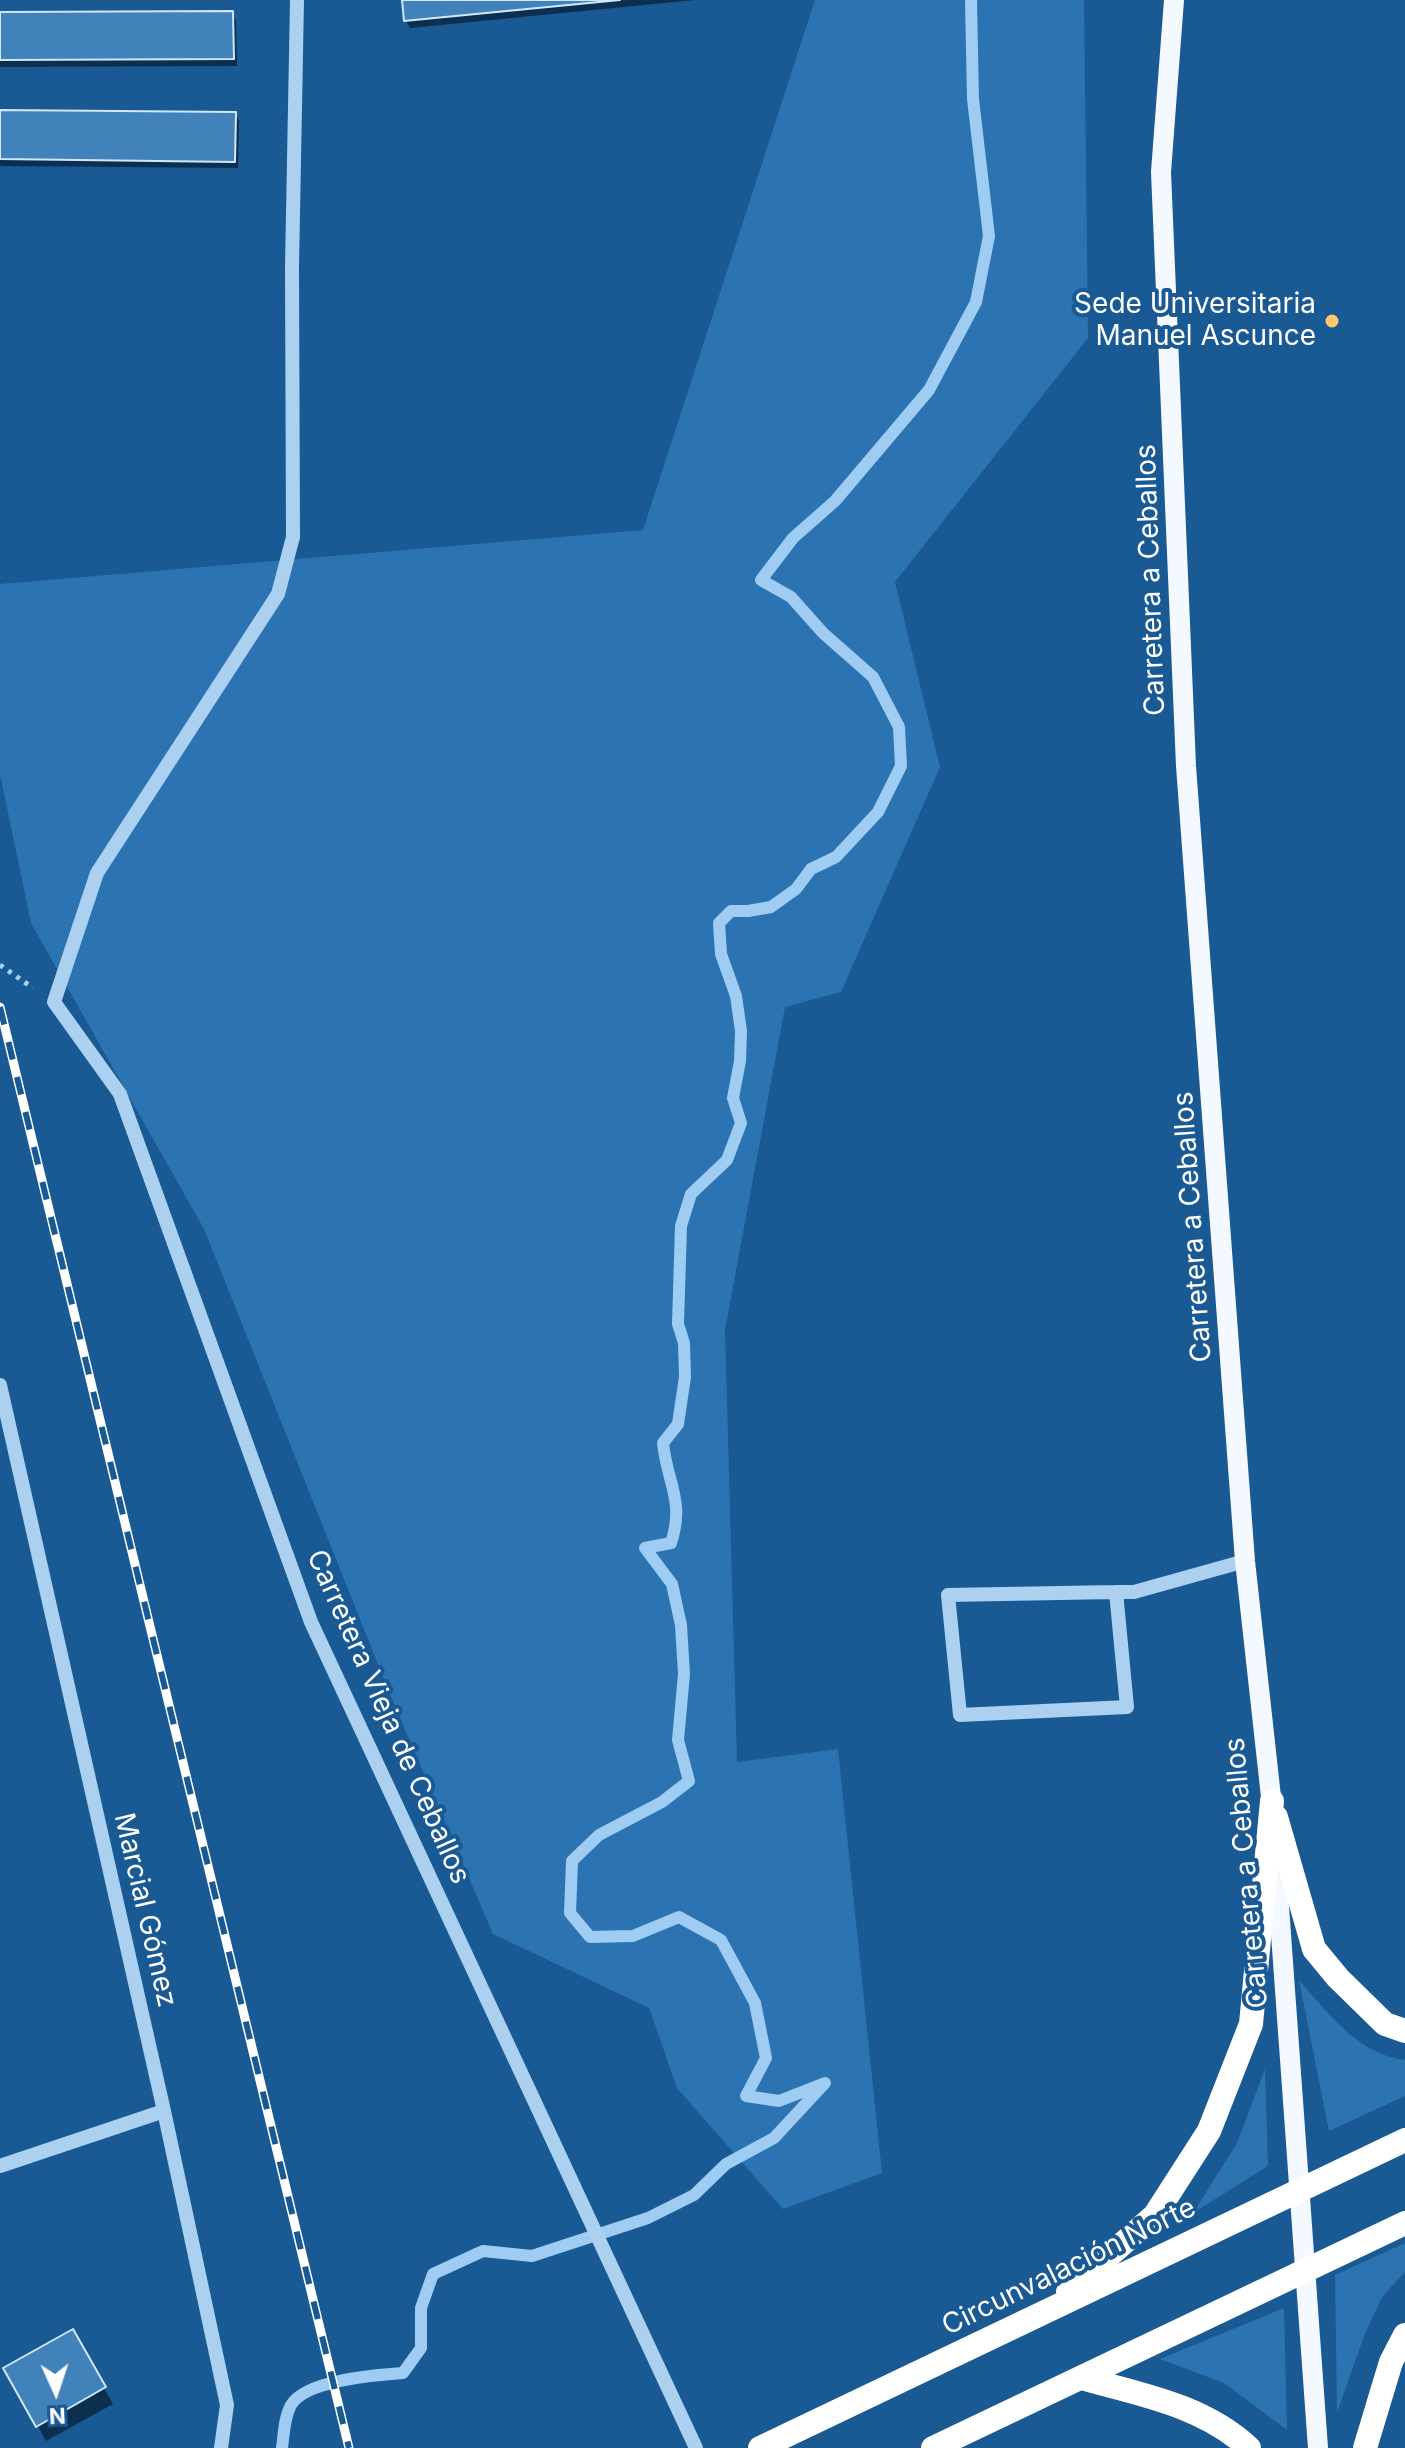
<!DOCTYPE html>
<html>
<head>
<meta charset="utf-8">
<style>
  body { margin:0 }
  #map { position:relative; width:1405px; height:2448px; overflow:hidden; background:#195994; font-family:Inter,sans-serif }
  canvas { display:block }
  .north { position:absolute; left:16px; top:2352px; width:80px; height:80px; -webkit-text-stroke:6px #195994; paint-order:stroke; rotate:177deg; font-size:22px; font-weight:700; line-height:32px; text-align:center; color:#fff }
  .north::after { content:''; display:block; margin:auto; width:28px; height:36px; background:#fff; clip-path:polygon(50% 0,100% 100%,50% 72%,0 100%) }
</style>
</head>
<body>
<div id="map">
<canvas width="1405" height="2448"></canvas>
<div class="north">N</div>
</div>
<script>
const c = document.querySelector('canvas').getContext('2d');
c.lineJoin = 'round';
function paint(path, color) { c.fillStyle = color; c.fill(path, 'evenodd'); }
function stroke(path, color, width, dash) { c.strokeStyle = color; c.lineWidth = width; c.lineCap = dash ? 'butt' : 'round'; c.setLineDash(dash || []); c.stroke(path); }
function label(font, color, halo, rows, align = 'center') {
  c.font = font + ' Inter,sans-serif'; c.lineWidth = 8; c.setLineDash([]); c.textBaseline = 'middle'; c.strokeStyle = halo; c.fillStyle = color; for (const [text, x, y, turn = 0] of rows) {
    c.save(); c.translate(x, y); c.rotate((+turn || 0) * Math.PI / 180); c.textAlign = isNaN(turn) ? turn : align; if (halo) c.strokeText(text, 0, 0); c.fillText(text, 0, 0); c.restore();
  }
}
const green = new Path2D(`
  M815 0H1084L1088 338 895 582 940 767 841 992 785 1007 725 1330 737 1762 838 1749 882 2173 783 2209 677 2088 649 2008 493 1934 393 1702 204 1229 31 923 0 774V584L643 530Z
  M1299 1980C1328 2013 1358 2054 1405 2060V2096L1329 2131Z
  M1265 2069 1268 2166 1193 2213 1237 2143Z
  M1405 2243V2272L1382 2297 1364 2336 1337 2413 1335 2275Z
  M1284 2308 1287 2430 1224 2383 1160 2359Z`);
const shadow = new Path2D(`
  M404 0H695L410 28 406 21Z
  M232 13 236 20 237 66 0 67V14Z
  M0 112 235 114 239 121 238 168 0 166Z
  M72 2332 113 2404 46 2441 6 2369Z`);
const stream = new Path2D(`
  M282 2448C284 2434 284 2418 291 2405 306 2380 375 2375 403 2373L421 2348V2308L433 2274 483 2251 532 2256 648 2218 694 2195 726 2164 774 2138 825 2083 779 2101 746 2096 766 2058 755 2003 721 1940 679 1917 633 1936 590 1937 570 1913 572 1861 599 1835 662 1802 689 1781 678 1740 684 1674 681 1625 672 1584 645 1548 671 1543C685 1501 667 1483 663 1443L678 1424 685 1377 684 1343 678 1324 681 1226 691 1194 727 1160 741 1123 733 1098 740 1061 741 1031 736 996 721 954 719 923 731 911H748L771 907 796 889 811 869 836 857 878 812 901 766 899 727 873 677 823 633 791 597 761 580 793 538 835 501 929 390 976 302 989 236 973 99 971 0`);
const building = new Path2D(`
  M402 0H620L404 21Z
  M233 11 234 59 0 60V12Z
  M0 110 236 112 235 162 0 159Z
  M73 2329 106 2387 36 2427 3 2368Z`);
const path = new Path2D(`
  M0 965 33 988`);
const minor = new Path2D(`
  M297 0 292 267 293 537 278 594 97 873 54 1002 120 1094 311 1622 696 2448
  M0 1385 164 2111 227 2405 221 2448
  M1116 1592 1127 1707 960 1715 948 1595 1116 1592H1134L1245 1561
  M0 2166 164 2111`);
const major = new Path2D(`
  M1174 0 1161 172 1186 766 1245 1561 1273 1815
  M1275 1851 1318 2448`);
const highway = new Path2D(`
  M1276 1817 1314 1949 1338 1978 1385 2024 1405 2031
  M1068 2292 1155 2215 1209 2131 1251 2024 1272 1801
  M1081 2378C1139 2394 1203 2405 1249 2448
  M760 2448 1405 2140
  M933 2448 1405 2223
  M1365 2448 1391 2362 1405 2335`);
const rail = new Path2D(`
  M0 1007 349 2448`);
const markers = [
  [1332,321,8,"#ffc86a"]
];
const poiNames = [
  ["Sede Universitaria",1316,305],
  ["Manuel Ascunce",1316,337]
];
const streetNames = [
  ["Carretera a Ceballos",1151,580,-92],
  ["Carretera a Ceballos",1193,1227,-94],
  ["Carretera Vieja de Ceballos",388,1717,66],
  ["Carretera a Ceballos",1247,1873,-95],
  ["Marcial Gómez",145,1910,77],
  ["Circunvalación Norte",1069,2267,-26]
];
paint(green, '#2c73b2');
paint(shadow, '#0007');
stroke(stream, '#9eccf2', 12);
paint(building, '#4282bb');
stroke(building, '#d1e8fb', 2);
stroke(path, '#abd0f0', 5, [4, 6]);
stroke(minor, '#abd0f0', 14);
stroke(major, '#f4f9ff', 20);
stroke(highway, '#fff', 24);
stroke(rail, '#fff', 9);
stroke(rail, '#195994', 6, [18]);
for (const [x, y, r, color] of markers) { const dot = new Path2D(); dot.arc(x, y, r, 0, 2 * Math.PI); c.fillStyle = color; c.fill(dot); stroke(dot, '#195994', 3); }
label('28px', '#fff', '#195994', poiNames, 'right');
label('28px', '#fff', '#195994', streetNames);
</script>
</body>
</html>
